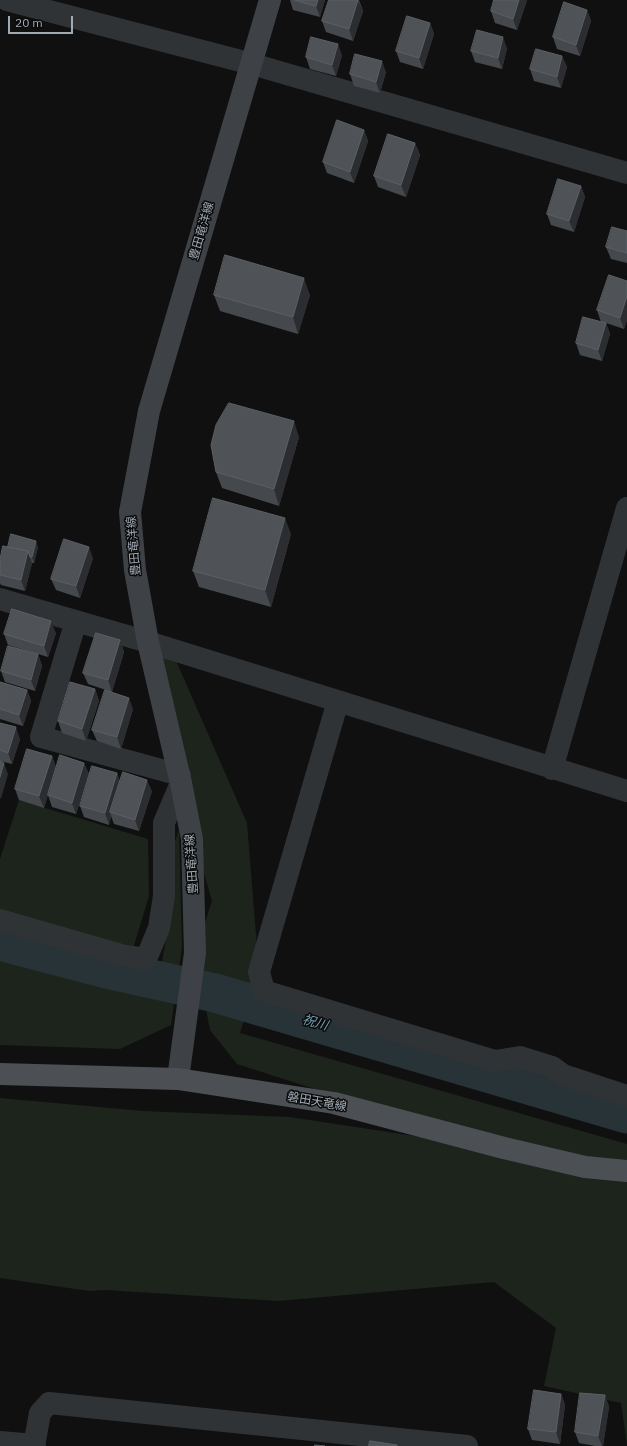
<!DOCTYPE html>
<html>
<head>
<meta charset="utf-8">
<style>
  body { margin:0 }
  #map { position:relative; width:627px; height:1446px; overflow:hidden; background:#101011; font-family:"IBM Plex Sans",sans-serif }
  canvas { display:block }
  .scale { position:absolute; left:8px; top:16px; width:65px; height:18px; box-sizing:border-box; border:2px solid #a0aab3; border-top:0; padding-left:5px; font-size:12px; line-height:14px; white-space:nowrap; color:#a0aab3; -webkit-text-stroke:3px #0b0b0c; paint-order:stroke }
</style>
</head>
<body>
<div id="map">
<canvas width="627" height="1446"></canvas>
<div class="scale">20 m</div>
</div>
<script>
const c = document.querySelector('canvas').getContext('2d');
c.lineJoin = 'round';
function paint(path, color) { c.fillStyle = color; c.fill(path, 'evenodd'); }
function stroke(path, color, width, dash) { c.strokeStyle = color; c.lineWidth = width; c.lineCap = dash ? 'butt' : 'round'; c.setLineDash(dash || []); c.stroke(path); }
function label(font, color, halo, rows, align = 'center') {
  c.font = font + ' "IBM Plex Sans","Noto Sans JP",sans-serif'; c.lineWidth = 3; c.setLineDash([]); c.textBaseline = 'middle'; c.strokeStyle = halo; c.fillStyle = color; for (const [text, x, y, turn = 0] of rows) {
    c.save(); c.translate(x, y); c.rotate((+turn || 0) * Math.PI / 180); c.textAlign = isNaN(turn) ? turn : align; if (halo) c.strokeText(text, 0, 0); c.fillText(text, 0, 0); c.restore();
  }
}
const green = new Path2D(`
  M171 649 247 823 259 972 240 1033 627 1144V1445L621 1403 544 1386 556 1328 494 1282 278 1301 105 1290 89 1291 0 1278V1098L143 1111 290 1117 552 1157 470 1139 237 1064 210 1030 195 953 212 901 189 822 152 658Z
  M19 800 148 839 149 896 133 949 0 911V859Z
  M179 829 182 947 171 1025 120 1049 0 1045V931L147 972H160L173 902V848Z`);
const river = new Path2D(`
  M0 941 106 969 215 993 627 1114`);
const street = new Path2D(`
  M7 0 252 64 627 173
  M0 599 148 642 627 791
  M76 621 41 737 180 775
  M338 701 259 972 264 991 495 1061 520 1057 552 1067 563 1075 627 1096
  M552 769 627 508
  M0 920 125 956 146 959 159 928 164 896V823L181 783
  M0 1442 35 1445
  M34 1446 40 1413 49 1403 467 1446`);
const secondary = new Path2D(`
  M178 1079 195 953 192 839 181 783 148 642 135 570 130 512 149 411 270 0`);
const primary = new Path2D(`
  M0 1074 178 1079 334 1103 504 1148 585 1167 627 1171`);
const wall = new Path2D(`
  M290 0H325L320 17 293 10Z
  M329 0H359L363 11 353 41 326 32 322 21Z
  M527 0 517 30 495 23 491 11Z
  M587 10 591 21 580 56 557 49 553 37Z
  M430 23 434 34 423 69 400 62 396 51Z
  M507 48 502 69 475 62 471 51Z
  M342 55 336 76 310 69 306 57Z
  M562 56 567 67 561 88 534 81 530 69Z
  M386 72 380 93 354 86 350 74Z
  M364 130 368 141 354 183 327 173 323 162Z
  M415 143 420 155 406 197 378 187 374 176Z
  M581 186 585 197 574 232 551 225 547 214Z
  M627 231V263L611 259 606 247Z
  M627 281V320L624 329 606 323 610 334 602 361 580 355 576 343 601 322 597 310Z
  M214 295H310L298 334 220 311Z
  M299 437 279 506 222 488 216 472Z
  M291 534 271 607 199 587 193 571Z
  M38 547 34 563H32L25 591 1 585 0 583V560Z
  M93 558 80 598 56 590 51 579Z
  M56 633 48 657 8 645 4 634Z
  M120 640 124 652 112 692 88 684 83 673Z
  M38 654 42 666 35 691 5 682 1 671Z
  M0 682 27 690 31 701 23 726 0 719Z
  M95 689 99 701 86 741 62 733 58 721Z
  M133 709 121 749 97 741 92 730Z
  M0 723 20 739 12 764 0 761Z
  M52 756 56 768 44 808 19 800 15 789Z
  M84 763 89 774 76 814 52 807 48 795Z
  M117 773 120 782 152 791 139 831 114 824 111 816 109 825 84 817 80 806Z
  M561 1394 565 1405 560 1444 532 1440 528 1429Z
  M605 1395 609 1407 603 1446H595L579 1443 575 1432Z`);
const shadedWall = new Path2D(`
  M318 0H325L320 17 316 6Z
  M358 0 363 11 353 41 349 29Z
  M519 0H527L517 30 513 19Z
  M587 10 591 21 580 56 576 45Z
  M430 23 434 34 423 69 419 58Z
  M503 37 507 48 502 69 498 58Z
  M338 44 342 55 336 76 332 65Z
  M562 56 567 67 561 88 557 77Z
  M382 61 386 72 380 93 376 82Z
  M364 130 368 141 354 183 350 172Z
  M415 143 420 155 406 197 401 185Z
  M581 186 585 197 574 232 569 221Z
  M304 278 310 295 298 334 293 317Z
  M627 296V320L624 329 620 318Z
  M606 323 610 334 602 361 598 350Z
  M294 421 299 437 279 506 274 489Z
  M285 518 291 534 271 607 265 590Z
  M36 541 38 547 34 563 32 557Z
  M89 547 93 558 80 598 76 586Z
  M28 551 32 563 25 591 21 580Z
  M51 621 56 633 48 657 44 646Z
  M120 640 124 652 112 692 108 680Z
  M38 654 42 666 35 691 31 680Z
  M95 689 99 701 86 741 82 729Z
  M27 690 31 701 23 726 19 715Z
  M129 698 133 709 121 749 117 737Z
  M16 727 20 739 12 764 8 753Z
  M52 756 56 768 44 808 39 796Z
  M4 763 8 774 1 799 0 797V777Z
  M84 763 89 774 76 814 72 803Z
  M117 773 121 785 110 812 111 816 109 825 105 813Z
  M147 780 152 791 139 831 135 820Z
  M561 1394 565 1405 560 1444 556 1432Z
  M605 1395 609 1407 603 1446H602L598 1436Z`);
const building = new Path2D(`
  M295 0H318L316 6Z
  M329 0H358L349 29 322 21Z
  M494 0H519L513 19 491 11Z
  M564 2 587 10 576 45 553 37Z
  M407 16 430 23 419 58 396 51Z
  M477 30 503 37 498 58 471 51Z
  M311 37 338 44 332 65 306 57Z
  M536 49 562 56 557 77 530 69Z
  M355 54 382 61 376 82 350 74Z
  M337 120 364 130 350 172 323 162Z
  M388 134 415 143 401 185 374 176Z
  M558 179 581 186 569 221 547 214Z
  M612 227 627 231V253L606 247Z
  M225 255 304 278 293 317 214 295Z
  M609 275 627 281V296L620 318 597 310Z
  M583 317 606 323 598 350 576 343Z
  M229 403 294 421 274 489 216 472 211 445 216 425Z
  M213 498 285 518 265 590 193 571Z
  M11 534 36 541 32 557H30L28 551 8 547Z
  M64 539 89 547 76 586 51 579Z
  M3 546 28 551 21 580 0 575V560Z
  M12 609 51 621 44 646 4 634Z
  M96 633 120 640 108 680 83 673Z
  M8 646 38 654 31 680 1 671Z
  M0 682 27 690 19 715 0 709Z
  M70 682 95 689 82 729 58 721Z
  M105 690 129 698 117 737 92 730Z
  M0 723 16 727 8 753 0 750Z
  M27 749 52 756 39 796 15 789Z
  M60 755 84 763 72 803 48 795Z
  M0 761 4 763 0 777Z
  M92 766 117 773 105 813 80 806Z
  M123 772 147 780 135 820 110 812Z
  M534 1390 561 1394 556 1432 528 1429Z
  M580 1393 605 1395 598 1436 575 1432Z
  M370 1441 397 1445V1446H369Z
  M315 1445 325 1446H315Z`);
const streetNames = [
  ["豊田竜洋線",202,231,-74],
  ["豊田竜洋線",134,546,-95],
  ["豊田竜洋線",192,864,-94],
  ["磐田天竜線",317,1102,10]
];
const waterNames = [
  ["祝川",315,1023,16]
];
paint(green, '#1c241c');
stroke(river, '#283337', 39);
stroke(street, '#303336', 22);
stroke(secondary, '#3e4246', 22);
stroke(primary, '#4c5055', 22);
paint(wall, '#45484c');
paint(shadedWall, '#2c2d30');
paint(building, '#4f5357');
stroke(building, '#5b6065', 1);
label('12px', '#a0aab3', '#0b0b0c', streetNames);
label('italic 13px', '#74a1b1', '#0b0b0c', waterNames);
</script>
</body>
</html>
